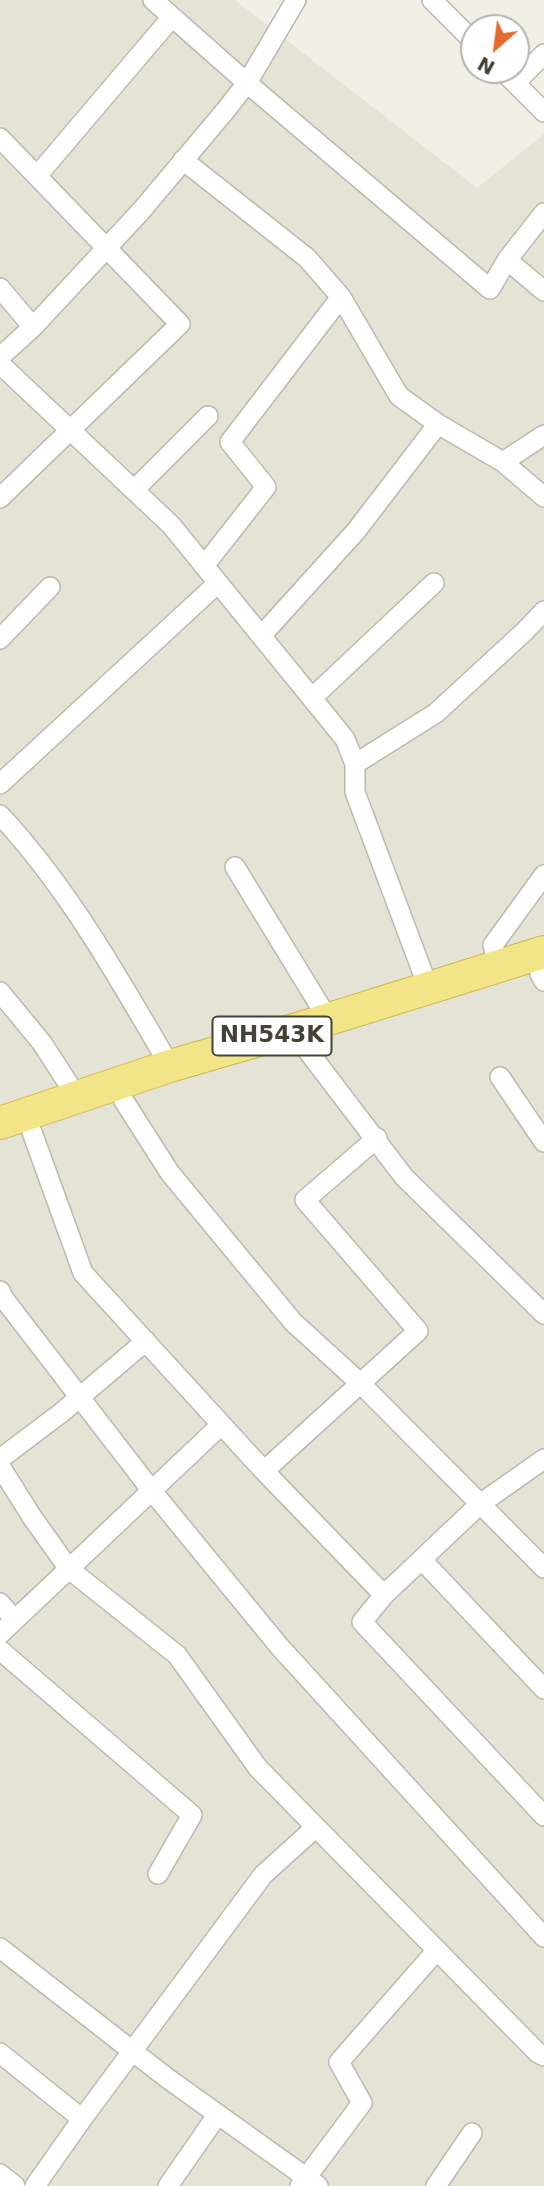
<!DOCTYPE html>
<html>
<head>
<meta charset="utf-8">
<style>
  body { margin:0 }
  #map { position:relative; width:544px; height:2186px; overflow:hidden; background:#f1f0e6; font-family:"DejaVu Sans",sans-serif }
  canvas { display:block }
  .north { position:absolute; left:460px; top:14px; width:70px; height:70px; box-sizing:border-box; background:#fff; border:2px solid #b4b3af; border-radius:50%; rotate:208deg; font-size:19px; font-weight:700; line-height:28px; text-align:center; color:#444136 }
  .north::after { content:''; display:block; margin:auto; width:24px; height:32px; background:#e46b2b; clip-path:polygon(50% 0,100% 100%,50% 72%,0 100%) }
</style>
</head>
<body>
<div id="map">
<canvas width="544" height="2186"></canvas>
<div class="north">N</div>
</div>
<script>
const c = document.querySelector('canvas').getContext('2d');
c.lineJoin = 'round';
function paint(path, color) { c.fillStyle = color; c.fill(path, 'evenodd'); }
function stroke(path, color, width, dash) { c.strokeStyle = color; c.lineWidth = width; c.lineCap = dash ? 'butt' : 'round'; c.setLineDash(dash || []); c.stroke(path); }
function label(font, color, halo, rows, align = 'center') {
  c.font = font + ' "DejaVu Sans",sans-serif'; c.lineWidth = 6; c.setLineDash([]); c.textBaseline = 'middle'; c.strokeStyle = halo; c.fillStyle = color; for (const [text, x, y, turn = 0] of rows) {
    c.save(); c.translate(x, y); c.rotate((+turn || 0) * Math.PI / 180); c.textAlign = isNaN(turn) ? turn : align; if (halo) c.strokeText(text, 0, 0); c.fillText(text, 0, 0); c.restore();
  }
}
const residential = new Path2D(`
  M0 0H235L477 188 544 134V2186H0Z`);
const minor = new Path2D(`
  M153 0 247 83 490 289 507 260 544 213
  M432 0 474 42
  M502 70 544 112
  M515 83 544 54
  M0 138 180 324 0 498
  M183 160 307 258 341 297 399 396 438 424 503 462 544 497
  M37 176 172 17
  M507 260 544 291
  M0 288 33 327
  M0 357 33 327 141 211 225 111 247 83 296 0
  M0 364 171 525 345 739 355 764V792L428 987
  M503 462 544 435
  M134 490 208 416
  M204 566 266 487 230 442 341 297
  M262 635 356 531 438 424
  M0 639 50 587
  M312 698 434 583
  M355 764 436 713 525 631 544 611
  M0 784 218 583
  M0 815C69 889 119 979 170 1066
  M235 867 328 1019
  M498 966 493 945 544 875
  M540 974 544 981
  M0 992 42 1043 77 1097
  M304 1046 404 1177 544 1314
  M500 1077 544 1142
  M124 1101 170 1173 293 1322 360 1383 544 1568
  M32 1132 83 1273 264 1471 384 1595 362 1622 544 1816
  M0 1291 4 1299 152 1491 279 1646 544 1937
  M0 1459 61 1413 146 1341
  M0 1466 32 1517 69 1569 177 1655 258 1768 538 2053 544 2056
  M264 1471 418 1331 305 1200 377 1138
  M422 1560 544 1689
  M384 1595 480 1504 544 1459
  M0 1603 15 1620
  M0 1634 221 1425
  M0 1650 192 1815 158 1874
  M0 1948 167 2078 318 2186
  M0 2053 82 2119
  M0 2174 15 2186
  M35 2186 82 2119 263 1875 316 1827
  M168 2186 218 2114
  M300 2186 362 2103 339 2062 437 1950
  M436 2186 472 2133`);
const trunk = new Path2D(`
  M0 1123 170 1066 297 1029 544 952`);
const shields = [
  [272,1036,119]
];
const shieldNames = [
  ["NH543K",272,1036]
];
paint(residential, '#e5e3d5');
stroke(minor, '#bcb9aa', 22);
stroke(trunk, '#cdb645', 34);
stroke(minor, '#fff', 19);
stroke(trunk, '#f2e588', 32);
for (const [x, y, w] of shields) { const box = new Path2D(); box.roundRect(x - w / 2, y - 19.5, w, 39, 5); c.fillStyle = '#fff'; c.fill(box); stroke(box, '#444136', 2); }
label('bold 23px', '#444136', null, shieldNames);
</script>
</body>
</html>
